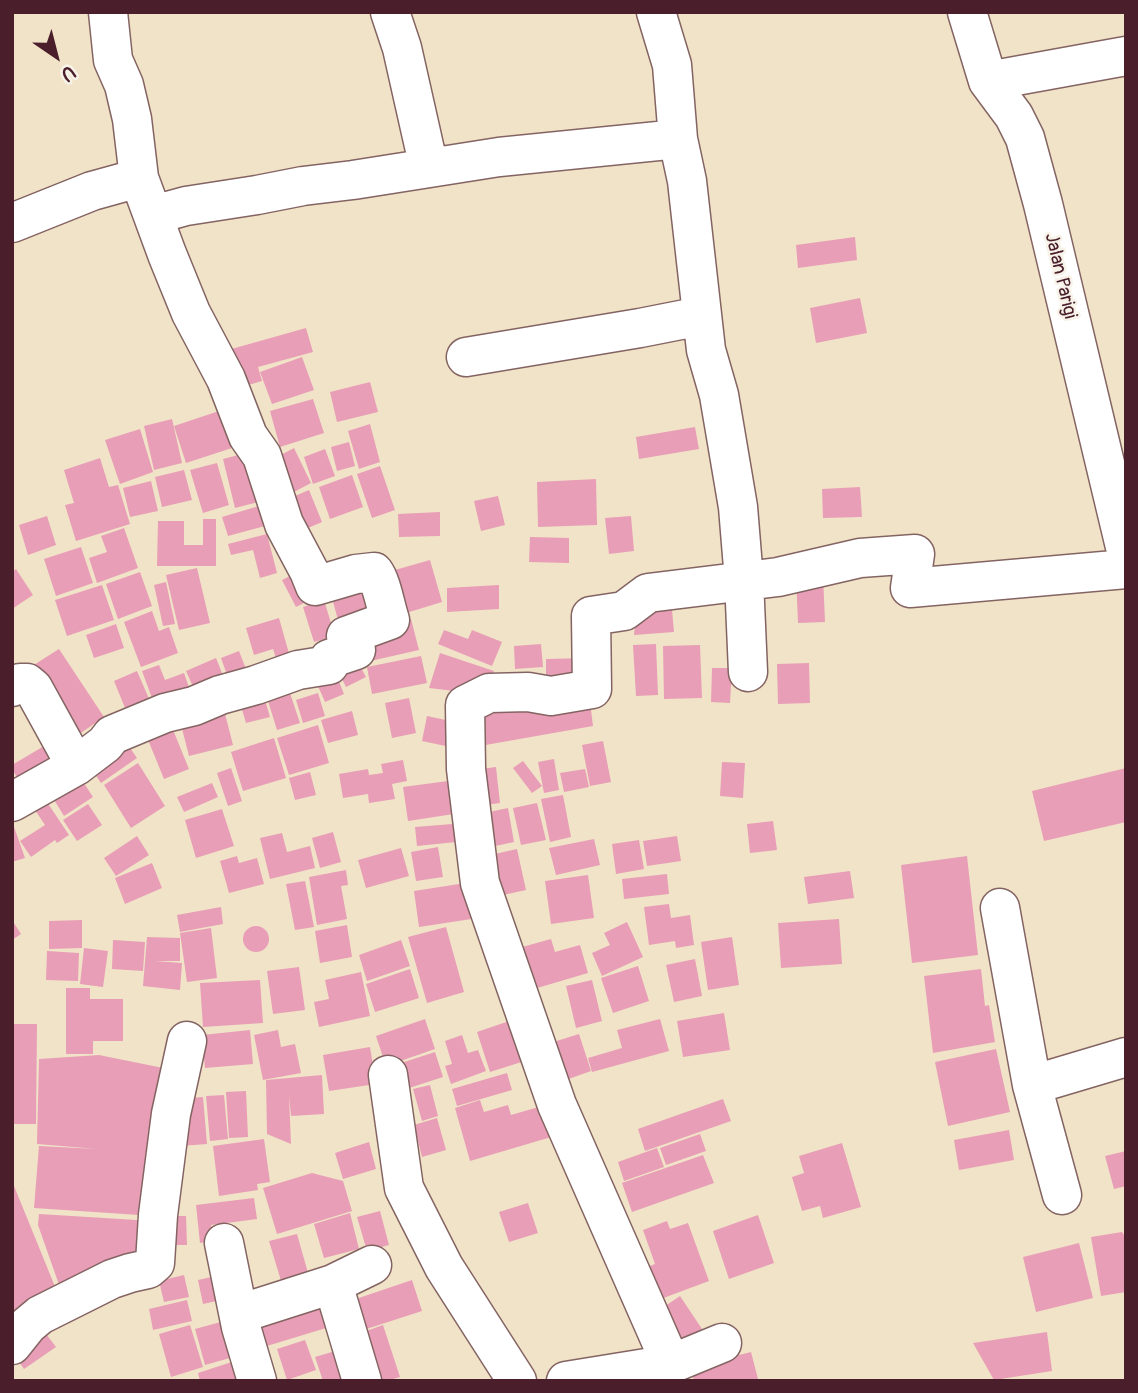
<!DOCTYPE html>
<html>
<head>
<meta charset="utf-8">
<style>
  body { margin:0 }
  #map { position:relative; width:1138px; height:1393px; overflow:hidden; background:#f1e3c8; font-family:Pangolin,sans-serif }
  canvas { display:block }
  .frame { position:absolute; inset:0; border:14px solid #4a1f2b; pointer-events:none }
  .north { position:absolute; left:21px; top:21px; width:70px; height:70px; -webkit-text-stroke:5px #f7f3e8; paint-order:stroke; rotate:145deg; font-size:19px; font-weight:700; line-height:28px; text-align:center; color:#4a1f2b }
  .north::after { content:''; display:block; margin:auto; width:24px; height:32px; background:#4a1f2b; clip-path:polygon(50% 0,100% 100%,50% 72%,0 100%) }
</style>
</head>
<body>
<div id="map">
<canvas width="1138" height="1393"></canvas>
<div class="frame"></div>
<div class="north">U</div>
</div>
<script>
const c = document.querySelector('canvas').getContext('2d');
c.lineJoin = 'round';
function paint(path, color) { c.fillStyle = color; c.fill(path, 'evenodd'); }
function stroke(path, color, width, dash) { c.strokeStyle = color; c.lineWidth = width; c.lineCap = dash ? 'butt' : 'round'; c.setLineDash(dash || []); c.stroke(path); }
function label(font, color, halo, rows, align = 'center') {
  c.font = font + ' Pangolin,sans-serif'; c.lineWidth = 5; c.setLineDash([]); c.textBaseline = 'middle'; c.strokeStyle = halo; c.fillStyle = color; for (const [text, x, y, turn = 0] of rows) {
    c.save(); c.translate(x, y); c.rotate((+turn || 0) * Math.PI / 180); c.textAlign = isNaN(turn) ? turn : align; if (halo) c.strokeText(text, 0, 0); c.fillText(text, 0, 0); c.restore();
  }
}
const building = new Path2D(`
  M855 237 857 260 798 268 796 245Z
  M860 298 867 333 816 343 810 308Z
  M306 328 313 352 258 367 262 381 238 388 228 350Z
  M302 357 314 390 272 404 260 372Z
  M370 382 378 412 337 422 330 392Z
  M313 399 324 433 280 447 270 411Z
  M222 410 235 447 186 463 174 426Z
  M172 419 182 463 154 470 144 426Z
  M370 424 380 462 359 469 348 431Z
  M695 427 699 449 639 459 636 437Z
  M140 429 153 472 120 484 105 440Z
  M349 442 355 466 337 471 331 447Z
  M294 448 311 483 294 492 277 457Z
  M325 449 335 476 313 484 304 457Z
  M258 450 270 499 235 508 223 459Z
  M100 458 109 487 118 485 130 524 76 541 65 505 74 503 64 470Z
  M217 463 229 505 203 513 190 470Z
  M380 466 395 510 372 518 357 474Z
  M184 470 192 500 162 507 155 477Z
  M352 475 363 507 330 519 319 487Z
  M596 479 597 525 538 527 537 482Z
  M151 481 158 511 130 517 123 488Z
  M860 487 862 517 823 518 822 489Z
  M309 490 322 522 301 531 288 499Z
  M498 496 505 525 481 531 474 501Z
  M259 506 265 526 228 536 222 517Z
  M440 512V536L399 537 398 514Z
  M47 516 56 545 28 555 19 525Z
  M631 516 634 551 609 554 605 518Z
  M203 519H216V566H157L158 521H184V545H203Z
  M124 528 138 568 97 583 89 558 107 552 101 536Z
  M267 534 277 573 260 578 253 550 231 555 228 544Z
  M530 537 569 538V563L529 562Z
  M81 547 93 583 56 596 44 559Z
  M430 560 442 602 393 617 381 574Z
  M197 568 210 623 179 630 166 575Z
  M16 569 33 595 12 609V572Z
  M302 570 316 597 296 607 282 580Z
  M140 572 152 606 118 619 106 584Z
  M375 574 386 618 341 631 329 587Z
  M823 575 825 622 798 623 796 576Z
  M166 582 175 624 163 626 154 585Z
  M102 585 114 620 67 636 55 600Z
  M499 585V609L447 612V588Z
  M671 599 674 632 634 635 637 605Z
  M324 600 335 636 314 642 303 607Z
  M152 611 159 631 169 627 178 653 141 667 124 622Z
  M279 618 290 657 277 661 273 649 254 655 246 628Z
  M411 619 419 650 366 662 359 631Z
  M116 624 124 648 94 658 86 635Z
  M444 630 468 639 472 630 502 642 492 666 438 644Z
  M541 644 543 667 515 669 514 646Z
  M656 644 658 695 636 696 633 645Z
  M700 645 702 698 664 699 663 646Z
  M59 649 104 717 75 737 29 668Z
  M239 651 251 682 232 689 221 658Z
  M353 653 366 677 346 687 334 663Z
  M440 653 494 671 480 694 429 688Z
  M421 656 427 683 372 694 367 667Z
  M216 658 228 688 199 700 186 671Z
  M587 658 588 682H546V659Z
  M809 663 810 703 778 704 777 664Z
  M159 665 165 680 184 673 192 696 156 709 142 671Z
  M712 668H732L730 703 711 702Z
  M334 669 344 694 325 702 314 677Z
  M137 671 154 710 130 720 114 681Z
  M285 678 300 723 277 730 263 685Z
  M261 686 270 717 246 723 237 693Z
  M318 693 325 716 303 723 296 700Z
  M589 694 593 726 480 746 475 702Z
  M409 698 416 733 392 738 385 703Z
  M222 702 233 745 189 756 178 713Z
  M352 711 358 735 328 743 321 720Z
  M427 716 460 723 455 748 422 741Z
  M169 720 189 769 164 779 144 730Z
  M318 725 329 763 289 775 277 738Z
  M274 738 286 778 243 791 231 752Z
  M124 739 137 758 101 783 88 764Z
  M603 741 611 782 590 786 582 745Z
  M44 746 55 765 21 784 12 769V765Z
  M554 759 559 790 544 793 538 762Z
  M403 760 407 781 392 784 395 799 369 803 368 794 343 798 339 774 368 769 369 775 383 773 381 764Z
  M523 761 542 786 532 793 513 768Z
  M722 762 745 763 743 798 720 796Z
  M138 763 165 806 131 828 104 785Z
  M496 767 500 803 478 806 473 770Z
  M231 768 242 801 228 806 217 773Z
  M1126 768V822L1044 841 1032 791Z
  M585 769 589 787 564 792 560 773Z
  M76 771 93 797 64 816 48 790Z
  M310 772 316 795 295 800 289 778Z
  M463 779 467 812 408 821 403 787Z
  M212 783 218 797 184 812 177 797Z
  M563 795 571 837 550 842 541 799Z
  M45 799 69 835 57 843 55 840 31 857 20 841 45 825 33 807Z
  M537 803 546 840 521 845 513 808Z
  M88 804 102 825 77 841 63 820Z
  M508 808 514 842 481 849 475 815Z
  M222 809 234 846 196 858 185 820Z
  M12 821 25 858 12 862Z
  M773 821 777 850 750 853 747 824Z
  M465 823 466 841 417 846 415 827Z
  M333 832 341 862 320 868 312 838Z
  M282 833 287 852 310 846 315 868 270 879 260 838Z
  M137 836 149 855 116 876 104 858Z
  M677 836 681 861 647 866 643 841Z
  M594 839 600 865 556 875 549 848Z
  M639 840 644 869 616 874 612 844Z
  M438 847 443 877 416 881 411 852Z
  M401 848 409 876 366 888 358 860Z
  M517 849 526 890 494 897 486 856Z
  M237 856 239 863 257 858 264 884 229 893 220 861Z
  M967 856 978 955 912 963 901 865Z
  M152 863 162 888 125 904 115 878Z
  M346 870 348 885 341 886 347 919 317 925 309 877Z
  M850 871 854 898 808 904 804 877Z
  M667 874 669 894 624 899 622 879Z
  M588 875 594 918 551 924 545 881Z
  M305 881 314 927 295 930 286 884Z
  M472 882 478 918 419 927 414 891Z
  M669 904 671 918 690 915 694 945 676 948 675 941 649 945 644 907Z
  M221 907 223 924 180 932 177 915Z
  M839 919 842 964 781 968 778 923Z
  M12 920 21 934 12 940Z
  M82 920V948L49 949V921Z
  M627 922 643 957 602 976 592 953 610 945 604 933Z
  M347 925 352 957 320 963 315 931Z
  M243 939a13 13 0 1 1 26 0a13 13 0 1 1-26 0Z
  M446 927 464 992 427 1003 408 937Z
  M211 928 217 978 187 982 180 933Z
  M147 937 180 938V961H155L182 963 180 990 143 986Z
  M732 937 739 985 708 990 701 942Z
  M551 939 555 952 580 945 588 973 527 991 515 949Z
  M113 940 145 942 143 971 112 969Z
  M401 940 410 966 367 981 359 955Z
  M84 948 108 951 103 987 80 984Z
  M47 951 79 953 78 981 46 980Z
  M695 959 702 996 674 1002 666 965Z
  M638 966 649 1001 613 1013 601 978Z
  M299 967 305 1010 273 1014 267 971Z
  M410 969 419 998 375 1012 366 984Z
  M981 969 985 1006 989 1005 995 1042 933 1053 924 976Z
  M361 972 370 1016 319 1027 314 1002 329 999 325 980Z
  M260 980 263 1023 203 1027 200 983Z
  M592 980 602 1021 576 1028 566 986Z
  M66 988H90V999H123V1041H93V1054H66Z
  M724 1013 730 1050 683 1057 677 1021Z
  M518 1018 531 1059 490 1072 477 1032Z
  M425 1019 435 1049 386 1066 376 1036Z
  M660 1019 669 1051 592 1072 588 1058 622 1048 617 1030Z
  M12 1024H37L36 1124H12Z
  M250 1030 253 1064 205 1068 202 1035Z
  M278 1030 281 1047 295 1044 301 1073 263 1080 254 1035Z
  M579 1034 591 1071 560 1082 547 1044Z
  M462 1035 468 1053 478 1050 486 1071 451 1084 445 1066 452 1064 445 1041Z
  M370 1047 376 1084 329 1091 323 1055Z
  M996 1049 1010 1112 948 1126 935 1062Z
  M435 1052 443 1077 403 1090 395 1065Z
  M99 1055 173 1070 154 1216 34 1208 39 1146 97 1149 37 1144 39 1059Z
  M507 1073 512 1090 457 1106 452 1089Z
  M322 1075 324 1114 291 1116 289 1095 291 1144 267 1134 266 1080Z
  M430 1085 438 1116 422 1121 413 1089Z
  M246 1091 248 1137 229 1138 226 1092Z
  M224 1095 228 1139 210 1141 206 1096Z
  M203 1097 207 1144 180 1146 176 1099Z
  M723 1099 731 1121 645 1151 638 1129Z
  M480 1100 484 1112 508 1105 511 1115 549 1104 558 1135 470 1161 455 1108Z
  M437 1118 446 1150 422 1157 414 1125Z
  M1009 1130 1014 1160 959 1170 954 1140Z
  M700 1134 706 1151 666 1165 660 1148Z
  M264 1139 270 1182 257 1184 258 1190 219 1196 213 1146Z
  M369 1142 376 1169 343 1179 335 1153Z
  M842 1143 861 1207 823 1218 820 1206 802 1211 792 1177 804 1173 799 1156Z
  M657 1148 664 1167 624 1181 618 1162Z
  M1126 1151V1186L1114 1189 1105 1156Z
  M703 1155 714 1183 632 1212 622 1183Z
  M312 1173 343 1181 352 1211 277 1234 263 1188Z
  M12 1181 58 1294 12 1338Z
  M254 1198 257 1219 211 1225 213 1241 200 1243 196 1205Z
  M528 1203 538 1233 509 1242 499 1212Z
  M380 1211 389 1245 367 1251 357 1217Z
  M350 1213 359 1249 324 1258 314 1224Z
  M39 1214 153 1221 148 1263 63 1296 38 1225Z
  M758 1215 774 1263 729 1279 713 1231Z
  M162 1216H186L187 1245H162Z
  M667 1221 670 1229 688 1223 709 1281 650 1303 637 1271 655 1264 643 1230Z
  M1122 1232 1126 1238V1292L1101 1296 1091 1237Z
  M297 1234 312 1287 285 1294 269 1241Z
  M1079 1243 1093 1298 1036 1312 1023 1257Z
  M225 1274 230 1298 203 1304 198 1280Z
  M184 1275 189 1297 164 1302 159 1281Z
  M412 1280 422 1311 354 1333 344 1303Z
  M326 1293 336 1325 257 1349 247 1318Z
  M680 1296 702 1329 676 1346 655 1313Z
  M187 1300 192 1321 153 1330 149 1309Z
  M228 1320 237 1356 205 1365 195 1329Z
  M190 1325 203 1367 171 1377 159 1334Z
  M383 1325 400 1377 387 1381H370L355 1335Z
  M43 1330 56 1347 24 1369 12 1352Z
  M1047 1332 1052 1371 994 1380 973 1343Z
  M305 1340 316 1370 287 1380 277 1349Z
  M342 1349 352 1381H323L315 1357Z
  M751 1352 758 1379 752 1381H694L691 1367Z
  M244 1358 251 1381H200L198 1373Z`);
const minor = new Path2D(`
  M390 12 402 48 429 168
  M656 12 672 65 678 139 687 181 706 350 719 395 738 507 744 580 748 672
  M967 12 988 81 1014 116 1025 138 1043 204 1126 551
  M988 81 1126 56
  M153 215 186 206 257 195 303 186 353 180 499 157 678 139
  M12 223 92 191 139 178
  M466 357 640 328 701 316
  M12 687 20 683H27L33 688 76 766
  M12 802 76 766 105 744 112 735 165 713 194 706 220 695 256 685 298 670 329 665V659L356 650 346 636 390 620C385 605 382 583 374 572L356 574 315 586 309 571 284 524 262 456 248 436 226 379 191 313 167 254 139 178 132 119 124 85 113 60 108 12
  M1000 908 1032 1085 1062 1195
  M388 1075 404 1188 444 1267 517 1381
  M1032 1085 1126 1057
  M224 1243 241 1327 257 1381
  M239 1314 333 1284
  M12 1345 28 1325 40 1315 112 1279 130 1273 148 1269 155 1263 158 1215 171 1114 187 1041
  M671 1364 557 1105 480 883 466 769 465 705 489 693 528 692 551 696 592 689 591 616 624 611 648 593 778 577 860 558 915 554 910 588 1126 569
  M362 1381 333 1284 372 1265
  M566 1381 671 1364 722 1343`);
const streetNames = [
  ["Jalan Parigi",1060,276,77]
];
paint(building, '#e89eb6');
stroke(minor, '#846462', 41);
stroke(minor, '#fff', 38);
label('19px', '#4a1f2b', '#f7f3e8', streetNames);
</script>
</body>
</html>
